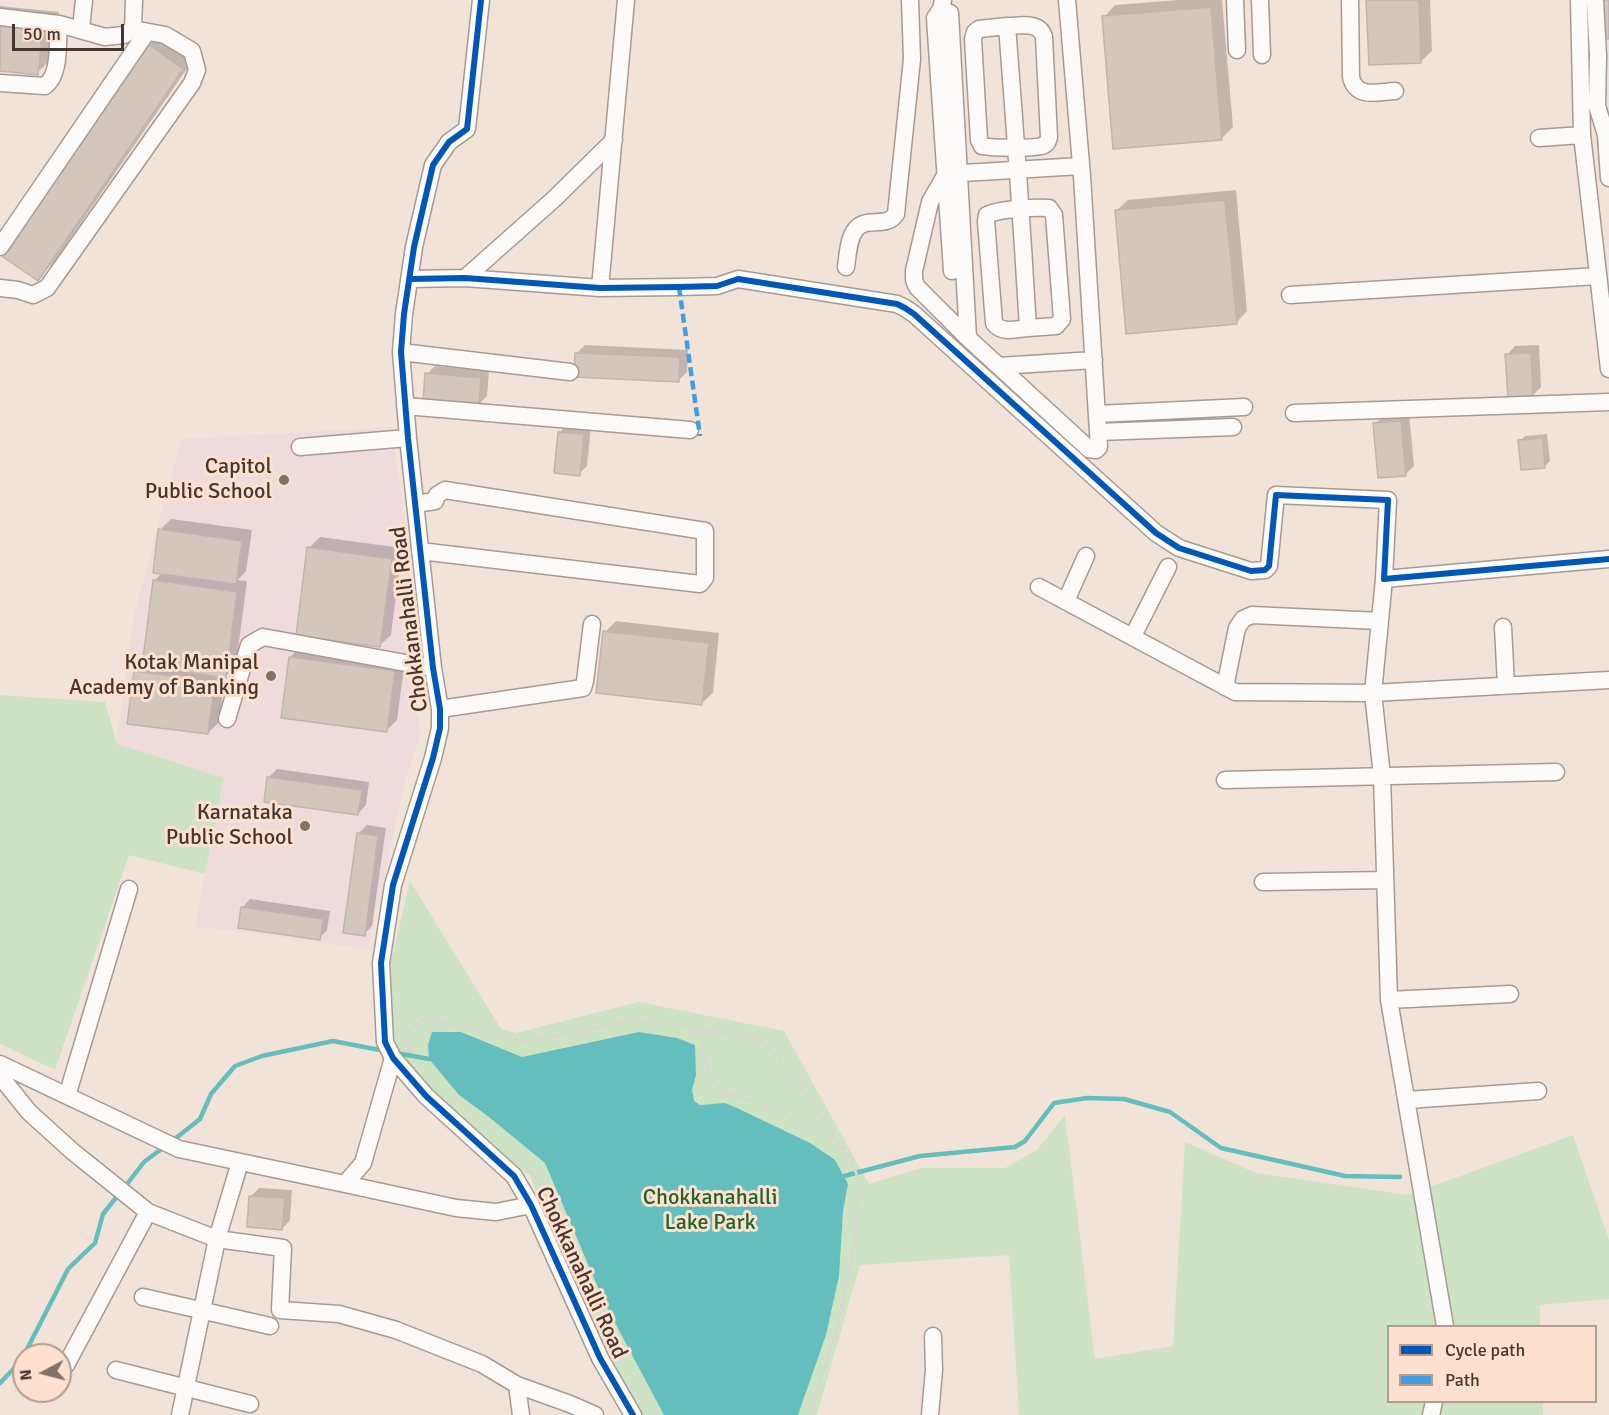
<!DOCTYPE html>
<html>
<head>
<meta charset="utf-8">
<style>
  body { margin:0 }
  #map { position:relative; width:1609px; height:1415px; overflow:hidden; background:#f2e3d8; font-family:Signika,sans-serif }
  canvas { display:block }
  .legend { position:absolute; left:1387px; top:1325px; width:210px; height:78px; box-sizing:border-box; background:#fde0ce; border:2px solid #b39c8e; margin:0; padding:8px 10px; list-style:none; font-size:18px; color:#45372e }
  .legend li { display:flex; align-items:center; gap:12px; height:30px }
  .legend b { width:30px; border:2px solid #b39c8e }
  .north { position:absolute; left:12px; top:1343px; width:60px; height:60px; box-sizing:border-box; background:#fde0ce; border:2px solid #b39c8e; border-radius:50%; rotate:263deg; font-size:16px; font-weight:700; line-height:24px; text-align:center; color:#45372e }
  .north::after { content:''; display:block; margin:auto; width:21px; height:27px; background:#82736a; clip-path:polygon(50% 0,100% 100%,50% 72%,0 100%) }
  .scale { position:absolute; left:12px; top:24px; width:112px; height:27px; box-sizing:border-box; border:3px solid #45372e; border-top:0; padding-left:8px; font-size:18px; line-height:21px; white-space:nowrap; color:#45372e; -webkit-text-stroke:4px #fde0ce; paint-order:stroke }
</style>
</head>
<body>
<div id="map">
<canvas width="1609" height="1415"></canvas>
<ul class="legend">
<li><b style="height:8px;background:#0057b8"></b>Cycle path</li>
<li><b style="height:8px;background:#409ee1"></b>Path</li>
</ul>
<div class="north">N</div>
<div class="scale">50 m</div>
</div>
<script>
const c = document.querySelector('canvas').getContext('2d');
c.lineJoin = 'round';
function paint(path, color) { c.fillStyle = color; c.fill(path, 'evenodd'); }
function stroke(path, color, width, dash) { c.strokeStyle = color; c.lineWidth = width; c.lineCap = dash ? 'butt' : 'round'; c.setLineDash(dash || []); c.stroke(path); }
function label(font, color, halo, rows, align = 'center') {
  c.font = font + ' Signika,sans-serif'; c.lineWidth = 6; c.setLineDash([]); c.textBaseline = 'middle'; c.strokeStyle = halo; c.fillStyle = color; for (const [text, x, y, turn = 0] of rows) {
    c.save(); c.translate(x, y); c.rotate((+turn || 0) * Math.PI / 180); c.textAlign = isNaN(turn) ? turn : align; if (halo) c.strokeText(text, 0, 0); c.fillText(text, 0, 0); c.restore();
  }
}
const education = new Path2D(`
  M392 427 409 554 420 737 406 778 368 949 195 926 224 778 116 744 134 615 181 439Z`);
const green = new Path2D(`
  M0 695 105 702 117 744 224 778 205 874 129 855 55 1070 0 1044Z
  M410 881 501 1029 516 1033 639 1002 784 1031 869 1184 921 1168H1005L1037 1150 1065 1115 1095 1359 1173 1346 1185 1142 1256 1173 1408 1195 1573 1135 1609 1240V1299L1540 1305V1326H1388V1402H1543V1415H1019L1009 1255 860 1265 817 1415H641L603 1350 530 1176 459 1120 404 1063 390 1026 391 960Z`);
const water = new Path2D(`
  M432 1032H461L522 1057 639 1032 677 1038 695 1045 696 1075 692 1090 694 1101 700 1105 725 1103 737 1108 810 1143 835 1160 848 1184 843 1211 839 1276 826 1335 798 1415H664L605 1304 545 1163 489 1117 459 1095 429 1059 428 1045Z`);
const shadow = new Path2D(`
  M1179 0H1222L1233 127 1222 138 1104 17 1115 5Z
  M1368 0H1430L1432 51 1420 62Z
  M0 6 59 12 54 56 37 73 0 69Z
  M166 28 199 51 54 262 37 279 149 45Z
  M1236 190 1247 311 1236 323 1116 211 1128 200Z
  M585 345 688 350 687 372 678 381 577 353Z
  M1539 345 1541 387 1533 395 1507 355 1515 346Z
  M435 366 489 371 487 396 479 404 427 374Z
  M1409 413 1414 466 1406 474 1375 424 1383 416Z
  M568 424 591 426 587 466 579 474 560 432Z
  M1547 434 1550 461 1545 466 1520 441 1525 436Z
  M171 519 252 530 246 571 238 580 247 581 236 665 225 677 219 722 208 733 136 672 143 664 154 581 163 572 160 530Z
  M320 537 402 548 391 635 379 646 309 548Z
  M616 621 719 633 713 693 701 704 605 632Z
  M301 646 405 660 397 720 386 731 290 657Z
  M277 769 369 782 366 805 358 814 269 777Z
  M367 825 386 828 372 926 364 934 359 833Z
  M250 899 330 911 327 930 319 938 242 908Z
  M259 1188 292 1190 290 1220 282 1229 251 1196Z`);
const stream = new Path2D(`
  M396 1053 429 1059
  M171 1142 200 1119 211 1094 235 1066 262 1056 333 1041 385 1051
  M844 1176 920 1156 1015 1147 1025 1141 1054 1103 1087 1098 1124 1099 1170 1112 1221 1148 1345 1176 1400 1177
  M124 1188 144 1162 164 1147
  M0 1383 21 1361 68 1269 95 1243 103 1214 119 1194`);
const building = new Path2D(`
  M1366 0H1419L1421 63 1369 65Z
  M1603 0H1609V39L1602 38Z
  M1211 7 1222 140 1113 149 1102 16Z
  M0 24 43 28 38 75 0 71Z
  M148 44 183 69 38 281 3 257Z
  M1225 200 1237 324 1126 334 1115 210Z
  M575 353 680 357 679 382 574 377Z
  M1531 353 1533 396 1508 398 1505 354Z
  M425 373 481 378 479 406 423 401Z
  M1401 421 1406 476 1378 478 1373 423Z
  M558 432 584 434 580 476 554 473Z
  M1543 438 1545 468 1521 470 1518 440Z
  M158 529 242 541 236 584 153 573Z
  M307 547 392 559 380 647 296 636Z
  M153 580 237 592 226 678 142 666Z
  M603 631 709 643 702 705 596 693Z
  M289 657 395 671 387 732 281 718Z
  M134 671 215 682 208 734 127 724Z
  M267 777 362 790 358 815 264 802Z
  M357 833 378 836 365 936 343 933Z
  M241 907 323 919 320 940 238 928Z
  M249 1196 285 1198 282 1230 247 1227Z`);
const path = new Path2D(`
  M398 1012 525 1042 628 1021 681 1025 696 1032 714 1031 762 1041 787 1068 849 1157 858 1177V1201L852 1259 836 1332 809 1415
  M701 1032C704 1050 704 1071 717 1085 728 1097 745 1098 759 1103 786 1112 809 1130 836 1140
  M410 1052 407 1046 411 1029 424 1019
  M529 1170 544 1187 563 1235`);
const minor = new Path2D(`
  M481 0 467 129 449 142 433 165 414 247 404 314 401 352 408 438 433 668 440 709V728L433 758 393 885 381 963 385 1042 393 1058 426 1096 514 1176 531 1205 600 1358 633 1415
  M943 0 941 9 950 13 968 338 1089 449 1096 450 1099 447 1098 432 1082 176 1067 0
  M1235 0 1237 50
  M1260 0 1262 55
  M1350 0 1351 77C1356 99 1377 92 1395 91
  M1579 0 1582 135 1609 369
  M1595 0 1598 56 1597 106 1606 135 1609 178
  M941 9 935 18 952 271
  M0 17 59 24 105 37 124 35 133 29 165 35 192 51 197 70 192 83 47 288 33 295 18 290 0 288
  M1007 26 979 29 975 32 973 39 979 140 982 146C992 148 1037 149 1044 145 1048 143 1048 141 1049 137L1044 37C1040 21 1021 26 1007 26 1015 127 1022 227 1028 328L1056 326 1062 319 1054 215 1049 208C1036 207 998 209 987 215L986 221 994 323C1002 334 1016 329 1028 328
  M81 29 84 0
  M133 29 134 0
  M0 83 45 86C61 74 57 43 59 24
  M1539 138 1582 135
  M0 247 147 32
  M846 267C848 254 848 239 856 229 867 216 886 229 896 214L912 59 910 0
  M465 278 554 199 614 140
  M410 279 465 278 600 288 679 287 717 286 738 279 897 304 905 308 914 314 1156 533 1179 548 1251 571 1265 570 1269 566 1276 495 1388 500 1384 579 1609 559
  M600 288 626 0
  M1290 295 1598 276
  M968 338 917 287 914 280V271L930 202 946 174 1081 166
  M401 352 570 372
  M999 366 1094 360
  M405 406 690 430
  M1294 413 1609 402
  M1097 414 1244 407
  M1098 432 1233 427
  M300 447 408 438
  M415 504 435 501 437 495 445 490 705 531V578L700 584 420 551
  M1384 579 1373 693 1382 776 1389 1000 1510 994
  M1039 587 1235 692 1373 693 1609 680
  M1066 601 1086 556
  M1503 627 1506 685
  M1133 636 1168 567
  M1225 687 1237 628 1243 619 1252 615 1380 621
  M440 709 583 688 585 681 592 624
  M227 719 249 645 263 637 433 668
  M1225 780 1556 772
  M1263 882 1385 880
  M1389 1000 1445 1326
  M0 1064 179 1149 345 1184 363 1163 393 1058
  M0 1076 29 1112 72 1151 148 1212 217 1239 283 1248 280 1310 339 1314 396 1330 482 1364 517 1385 570 1404 595 1415
  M67 1096 129 889
  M1407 1100 1538 1091
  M345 1184 456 1208 496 1212 531 1205
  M143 1297 270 1326
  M66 1365 148 1212
  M116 1370 250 1404
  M517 1385 521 1415
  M180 1415 217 1239 240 1162
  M930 1415 934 1370 933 1336
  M1431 1415 1434 1402`);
const quiet = new Path2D(`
  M679 287 700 436`);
const cycleway = new Path2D(`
  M481 0 467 129 449 142 433 165 414 247 404 314 401 352 408 438 433 668 440 709V728L433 758 393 885 381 963 385 1042 393 1058 426 1096 514 1176 531 1205 600 1358 633 1415
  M410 279 465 278 600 288 679 287 717 286 738 279 897 304 905 308 914 314 1156 533 1179 548 1251 571 1265 570 1269 566 1276 495 1388 500 1384 579 1609 559`);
const markers = [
  [284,480,6,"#82736a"],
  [271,676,6,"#82736a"],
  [305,826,6,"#82736a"]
];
const poiNames = [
  ["Capitol",272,467],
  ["Public School",272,492],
  ["Kotak Manipal",259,663],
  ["Academy of Banking",259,688],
  ["Karnataka",293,813],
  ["Public School",293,838]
];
const streetNames = [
  ["Chokkanahalli Road",410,619,-97],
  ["Chokkanahalli Road",581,1273,65]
];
const parkNames = [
  ["Chokkanahalli",710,1198],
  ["Lake Park",710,1223]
];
paint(education, '#efdbdc');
paint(green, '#cee3c3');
paint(water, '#65bebe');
paint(shadow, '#0003');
stroke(stream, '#65bebe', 4.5);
paint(building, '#d3c6bd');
stroke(building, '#c2b4ab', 1.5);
stroke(minor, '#a79a92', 19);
stroke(path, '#d9d5d2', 3, [6, 3]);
stroke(minor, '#fdfbf9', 16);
stroke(quiet, '#409ee1', 4.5, [9, 4.5]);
stroke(cycleway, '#0057b8', 6);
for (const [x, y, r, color] of markers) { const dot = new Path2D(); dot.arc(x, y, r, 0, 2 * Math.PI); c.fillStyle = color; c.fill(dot); stroke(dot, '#fde0ce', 2); }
label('22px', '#45372e', '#fde0ce', poiNames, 'right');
label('22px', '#45372e', '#fde0ce', streetNames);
label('22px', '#21632b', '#fde0ce', parkNames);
</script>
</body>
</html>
